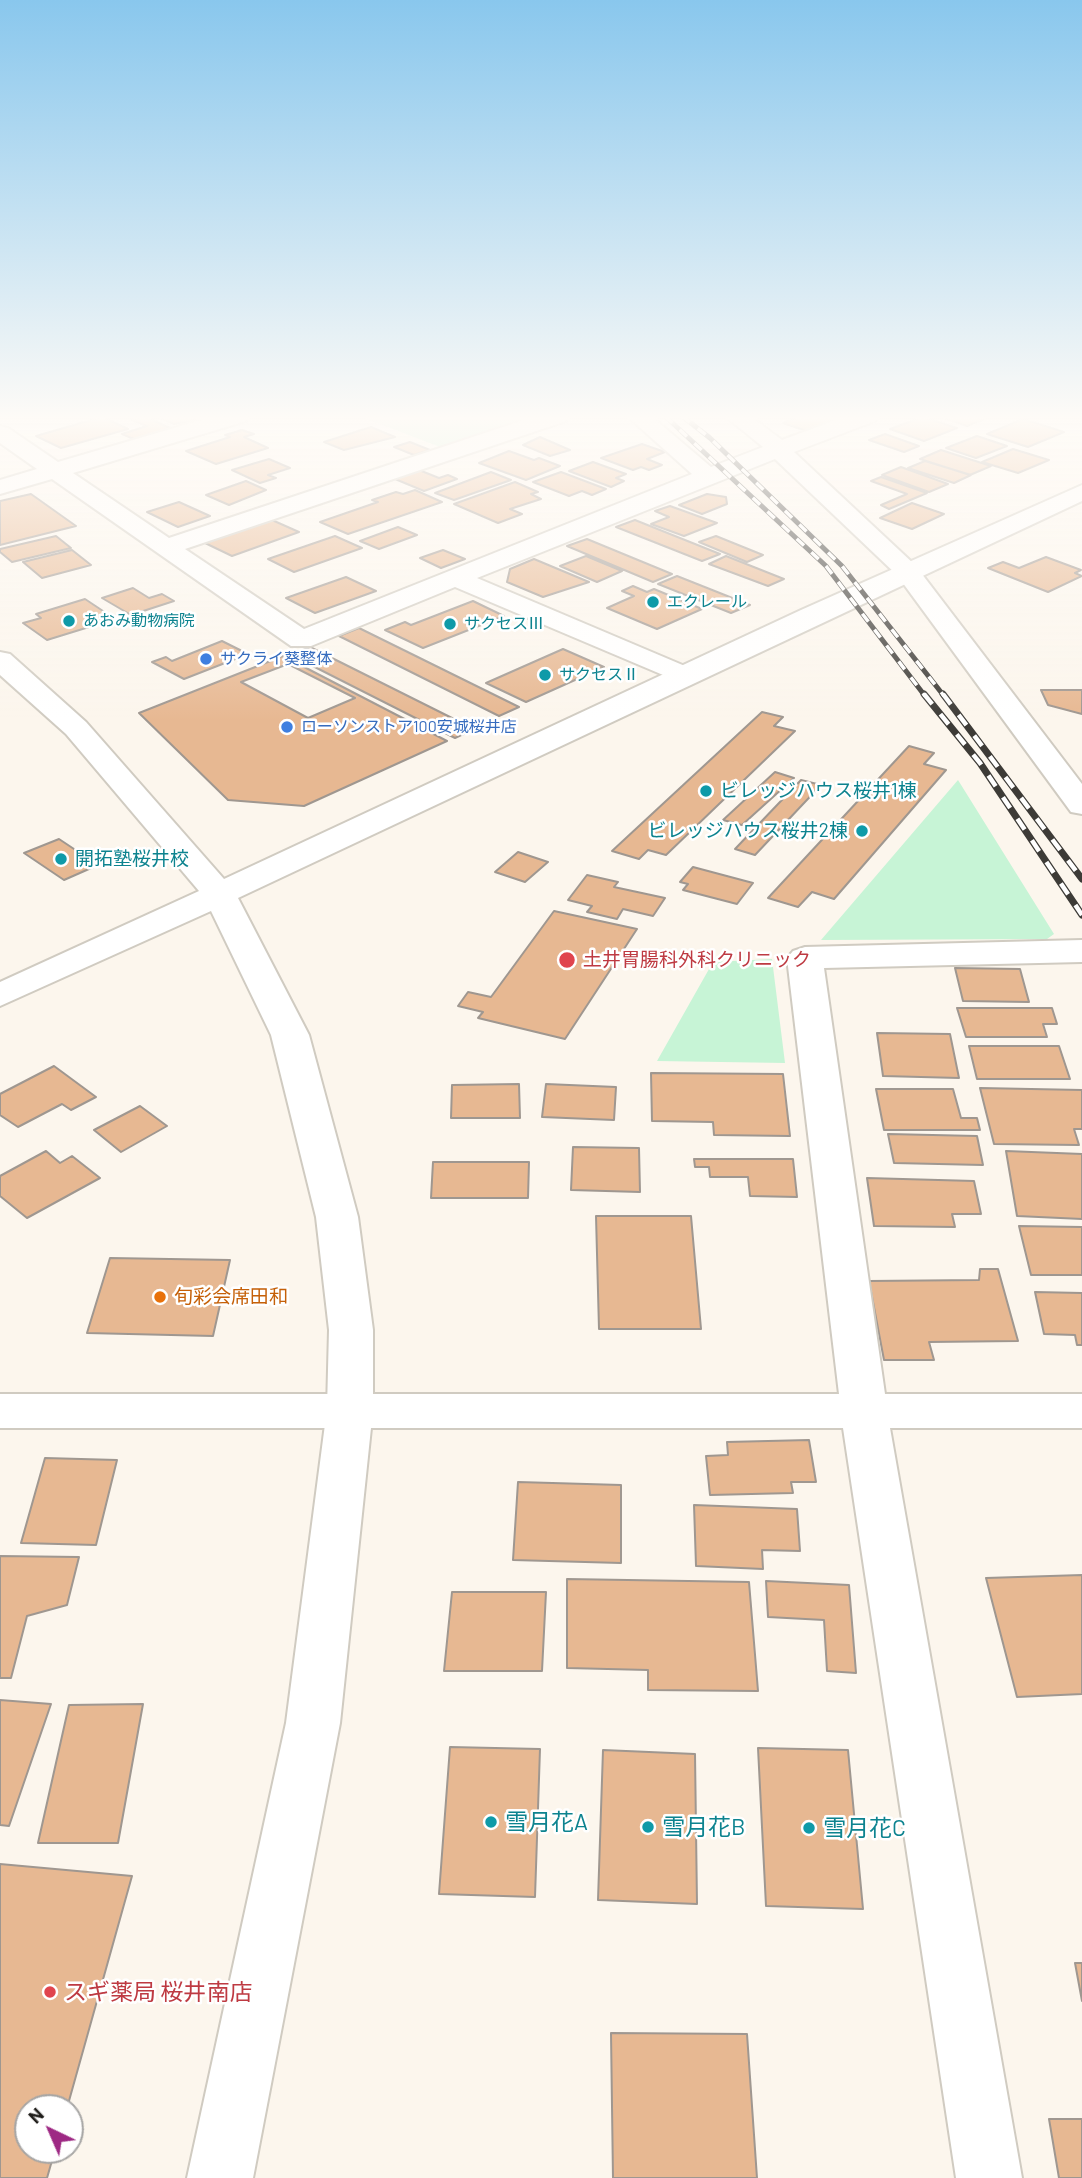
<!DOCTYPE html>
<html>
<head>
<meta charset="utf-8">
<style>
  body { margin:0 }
  #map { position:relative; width:1082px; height:2178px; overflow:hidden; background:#fcf6ed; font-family:Barlow,sans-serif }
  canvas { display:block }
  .north { position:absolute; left:14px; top:2094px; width:70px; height:70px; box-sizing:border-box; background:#fff; border:2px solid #a6a5a4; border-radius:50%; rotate:316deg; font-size:19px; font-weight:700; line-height:28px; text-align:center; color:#201e1b }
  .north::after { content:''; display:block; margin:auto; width:24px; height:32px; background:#9e2984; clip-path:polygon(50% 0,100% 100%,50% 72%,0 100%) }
</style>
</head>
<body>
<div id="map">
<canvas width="1082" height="2178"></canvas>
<div class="north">N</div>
</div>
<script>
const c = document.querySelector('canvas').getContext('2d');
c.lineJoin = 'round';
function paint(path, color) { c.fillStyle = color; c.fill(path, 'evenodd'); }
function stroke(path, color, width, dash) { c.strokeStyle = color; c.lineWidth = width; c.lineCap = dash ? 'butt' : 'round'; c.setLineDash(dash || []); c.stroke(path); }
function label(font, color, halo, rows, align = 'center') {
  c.font = font + ' Barlow,"Noto Sans JP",sans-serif'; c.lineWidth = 5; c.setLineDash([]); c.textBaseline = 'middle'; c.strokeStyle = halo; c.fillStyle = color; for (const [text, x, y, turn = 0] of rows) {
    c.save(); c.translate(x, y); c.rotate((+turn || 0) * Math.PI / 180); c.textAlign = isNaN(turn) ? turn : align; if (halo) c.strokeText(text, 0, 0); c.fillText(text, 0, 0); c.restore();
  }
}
const green = new Path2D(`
  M359 416H533L440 447Z
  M958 780 1054 934 1047 939 821 940Z
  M772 959 785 1063 657 1061 713 962Z`);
const building = new Path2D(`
  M144 416 172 429 136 440 122 434 147 426 132 420Z
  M156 416H214L174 424Z
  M802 416H835L841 418 807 431 783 423Z
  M938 416H974L984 419 967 426Z
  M102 417 128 429 61 448 36 436Z
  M923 417 957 428 924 441 890 429Z
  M1023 419 1064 432 1028 447 987 434Z
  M371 427 395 437 344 450 324 442Z
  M242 430 254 434 244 437 268 448 216 464 186 451 230 437 225 435Z
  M885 434 919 446 904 452 869 440Z
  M977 436 1007 446 976 458 946 448Z
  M540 437 570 450 550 456 523 445Z
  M410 442 430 450 414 455 394 447Z
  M642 444 665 452 647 459 662 465 649 470 641 467 633 470 601 458Z
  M1013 449 1049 460 1018 473 982 462Z
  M941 450 991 466 970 475 920 459Z
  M509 451 534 460 539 458 560 466 526 480 479 463Z
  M269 459 290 468 268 475 276 478 260 483 232 470Z
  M925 461 971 475 954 483 908 468Z
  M593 462 626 474 616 478 624 481 611 487 569 471Z
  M901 467 948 484 929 492 882 475Z
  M419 470 439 478 448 475 457 479 424 491 395 479Z
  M491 472 511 480 454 500 435 493Z
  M561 472 606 489 592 495 582 491 569 496 533 482Z
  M881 477 927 493 889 509 881 505 907 494 871 481Z
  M246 481 266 490 229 505 206 495Z
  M515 482 538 492 531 494 541 499 510 509 522 514 498 523 454 504Z
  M415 490 442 502 348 534 320 522 378 502 372 500 396 492 403 494Z
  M31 494 76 526 0 545V501Z
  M707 494 726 497 727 504 702 514 679 505Z
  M179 502 210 516 178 527 147 512Z
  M912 503 944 514 912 529 880 518Z
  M670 506 717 523 684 536 651 524 669 517 655 511Z
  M272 520 299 532 232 556 205 543Z
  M635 520 720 554 702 561 616 527Z
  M398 527 417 535 379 549 360 541Z
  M56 536 71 548 12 562 0 552V549Z
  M335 536 362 548 294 572 268 559Z
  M716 536 763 555 747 562 699 542Z
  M587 539 672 574 653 582 567 546Z
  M72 550 91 565 42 578 23 562Z
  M443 550 465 559 441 568 420 558Z
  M586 556 622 571 597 582 560 566Z
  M726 556 784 579 768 586 709 564Z
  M1046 557 1081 570 1075 573 1082 576 1048 592 988 568 1003 562 1019 568Z
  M534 559 589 582 543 597 507 582 510 569Z
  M677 576 750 605 731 613 658 584Z
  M346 577 376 591 315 613 286 598Z
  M633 586 647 592 654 589 702 609 657 629 607 608 634 596 622 591Z
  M133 588 149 598 162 594 174 601 131 615 102 598Z
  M85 599 115 619 47 640 23 623 41 618 36 614Z
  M473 601 504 616 423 648 385 630 405 622 411 625Z
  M359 628 519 707 499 716 339 636Z
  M222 641 248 654 184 679 152 662 166 657 172 661Z
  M310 647 474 729 455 738 291 655Z
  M563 649 604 667 526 702 486 683Z
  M283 656 447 741 304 806 228 800 139 713Z
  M288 664 355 698 308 718 241 682Z
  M1041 690H1082V714L1048 705Z
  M762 712 783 717 774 726 795 731 666 855 648 850 639 859 612 851Z
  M909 746 934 753 924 764 946 770 834 899 812 892 798 907 768 898Z
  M775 772 794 778 742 825 723 820Z
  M801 780 821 785 755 855 735 849Z
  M59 839 98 865 64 880 24 853Z
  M518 852 548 862 525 882 495 872Z
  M693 867 753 883 737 904 683 890 688 884 680 882Z
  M587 875 618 882 614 887 665 898 653 916 623 909 617 919 587 912 592 906 568 900Z
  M554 911 637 929 565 1039 478 1018 483 1012 458 1006 468 992 491 997Z
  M955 968 1020 969 1029 1002 963 1001Z
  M957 1008H1052L1057 1024H1043L1047 1037H966Z
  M877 1033 950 1034 959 1078 883 1076Z
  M969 1046H1059L1070 1079H977Z
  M54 1066 96 1097 71 1110 62 1104 18 1127 0 1115V1094Z
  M651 1073 783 1074 790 1136 714 1135 713 1122 652 1121Z
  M519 1084 520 1118H451L452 1085Z
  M546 1084 616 1087 614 1120 542 1117Z
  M980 1088 1082 1090V1129H1074L1079 1145 994 1144Z
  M876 1089H953L961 1118H977L980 1130H884Z
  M140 1106 167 1126 121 1152 94 1130Z
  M888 1134 977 1136 983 1165 894 1163Z
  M573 1147 639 1148 640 1192 571 1190Z
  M46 1151 60 1163 72 1156 100 1178 27 1218 0 1196V1176Z
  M1006 1151 1082 1154V1219L1017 1216Z
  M694 1159H793L797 1197 750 1196 748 1177H710L709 1167H695Z
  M433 1162H529L528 1198H431Z
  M867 1178 974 1181 981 1214H952L955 1227 874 1226Z
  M596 1216H691L701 1329H599Z
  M1019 1226 1082 1227V1275H1031Z
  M110 1258 230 1260 213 1336 87 1333Z
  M980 1269H998L1018 1341 929 1342 934 1360H884L869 1281 979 1280Z
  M1035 1292 1082 1293V1345H1077L1075 1335 1044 1334Z
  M809 1440 816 1482H791L793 1493 710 1495 706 1456 728 1455 727 1442Z
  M45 1458 117 1460 96 1545 21 1543Z
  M518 1482 621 1485V1563L513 1560Z
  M694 1505 797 1509 800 1551 762 1550 763 1569 696 1566Z
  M0 1556 79 1557 67 1605 27 1616 11 1678H0Z
  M1082 1575V1694L1017 1697 986 1578Z
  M567 1579 749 1582 758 1691 648 1690V1670L567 1668Z
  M766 1581 849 1585 856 1673 827 1671 824 1620 768 1617Z
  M452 1592H546L542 1671H444Z
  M0 1700 51 1704 9 1826 0 1825Z
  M143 1704 118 1843H38L69 1705Z
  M450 1747 540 1749 535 1897 439 1894Z
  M758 1748 848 1750 863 1909 766 1906Z
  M603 1750 695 1754 697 1904 598 1900Z
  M0 1864 132 1876 67 2108H28V2150H55L47 2178H0Z
  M1075 1963H1082V2001Z
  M611 2033 747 2034 757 2178H613Z
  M1049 2119H1082V2178H1059Z`);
const minor = new Path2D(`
  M215 416H249L246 421 73 473 169 538 536 416H569L566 421 185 549 304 629 692 474 627 416H651L711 467 763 447 725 416H750L782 440 847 416H878L875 421 794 452 915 565 1082 784V814L1071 812 897 575 775 459 477 578 692 669 696 675 692 681 682 683 455 587 311 646H291L52 479 0 494V480L37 469 0 443V426L8 428 58 462Z
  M1082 940V962L824 968 885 1394H1082V1428H890L1022 2178H956L843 1428H0V1394H839L787 958 793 951 805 947Z`);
const tertiary = new Path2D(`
  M1082 485V501L238 898 309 1035 358 1217 373 1330V1409L340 1723 253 2178H187L286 1723 327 1409 329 1330 316 1217 271 1035 211 911 0 1006V982L199 891 66 734 0 675V652L10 654 86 722 224 879 801 610Z`);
const railFar1 = new Path2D(`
  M665 416 826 566 925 696
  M682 416 710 438 842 566 944 696`);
const rail = new Path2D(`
  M924 694 980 763 1082 915
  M943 694 1082 879`);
const markers = [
  [653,602,7,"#0f9aa8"],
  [69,621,7,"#0f9aa8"],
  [450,624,7,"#0f9aa8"],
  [206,659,7,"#3f7fe0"],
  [545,675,7,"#0f9aa8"],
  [287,727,7,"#3f7fe0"],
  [706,791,7,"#0f9aa8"],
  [862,831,7,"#0f9aa8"],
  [61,859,7,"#0f9aa8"],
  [567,960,9,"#e0444e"],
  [160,1297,7,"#e8710a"],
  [491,1822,7,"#0f9aa8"],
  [648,1827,7,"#0f9aa8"],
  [809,1828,7,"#0f9aa8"],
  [50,1992,7,"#e0444e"]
];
const farCulturenames = [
  ["エクレール",667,602],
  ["あおみ動物病院",83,621],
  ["サクセスⅢ",464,624],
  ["サクセスⅡ",559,675]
];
const farShopnames = [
  ["サクライ葵整体",220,659],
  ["ローソンストア100安城桜井店",301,727]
];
const cultureNames = [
  ["ビレッジハウス桜井1棟",720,791],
  ["ビレッジハウス桜井2棟",848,831,"right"],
  ["開拓塾桜井校",75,859]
];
const healthNames = [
  ["土井胃腸科外科クリニック",583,960]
];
const foodNames = [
  ["旬彩会席田和",174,1297]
];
const nearCulturenames = [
  ["雪月花A",505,1822],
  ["雪月花B",662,1827],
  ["雪月花C",823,1828]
];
const nearHealthnames = [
  ["スギ薬局 桜井南店",64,1992]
];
paint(green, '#c7f4d6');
paint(building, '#e7b892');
stroke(building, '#9f9790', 2);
stroke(minor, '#d0cbc1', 4);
stroke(tertiary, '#d0cbc1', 4);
paint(minor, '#fff');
paint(tertiary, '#fff');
stroke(railFar1, '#3d3b37', 5);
stroke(rail, '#3d3b37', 7);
stroke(railFar1, '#fff', 3.5, [10]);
stroke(rail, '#fff', 4.5, [13]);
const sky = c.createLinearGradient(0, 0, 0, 721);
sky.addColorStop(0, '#89c7ed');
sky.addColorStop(0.58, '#fefbf7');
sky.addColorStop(1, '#fefbf700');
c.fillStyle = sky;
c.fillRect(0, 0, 1082, 721);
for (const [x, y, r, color] of markers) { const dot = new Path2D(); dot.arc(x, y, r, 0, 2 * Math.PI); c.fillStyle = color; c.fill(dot); stroke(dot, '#fff', 2.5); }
label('16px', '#0d838f', '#fff', farCulturenames, 'left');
label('16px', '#366cbe', '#fff', farShopnames, 'left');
label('19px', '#0d838f', '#fff', cultureNames, 'left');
label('19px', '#be3a42', '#fff', healthNames, 'left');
label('19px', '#c56008', '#fff', foodNames, 'left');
label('23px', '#0d838f', '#fff', nearCulturenames, 'left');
label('23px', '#be3a42', '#fff', nearHealthnames, 'left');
</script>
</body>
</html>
